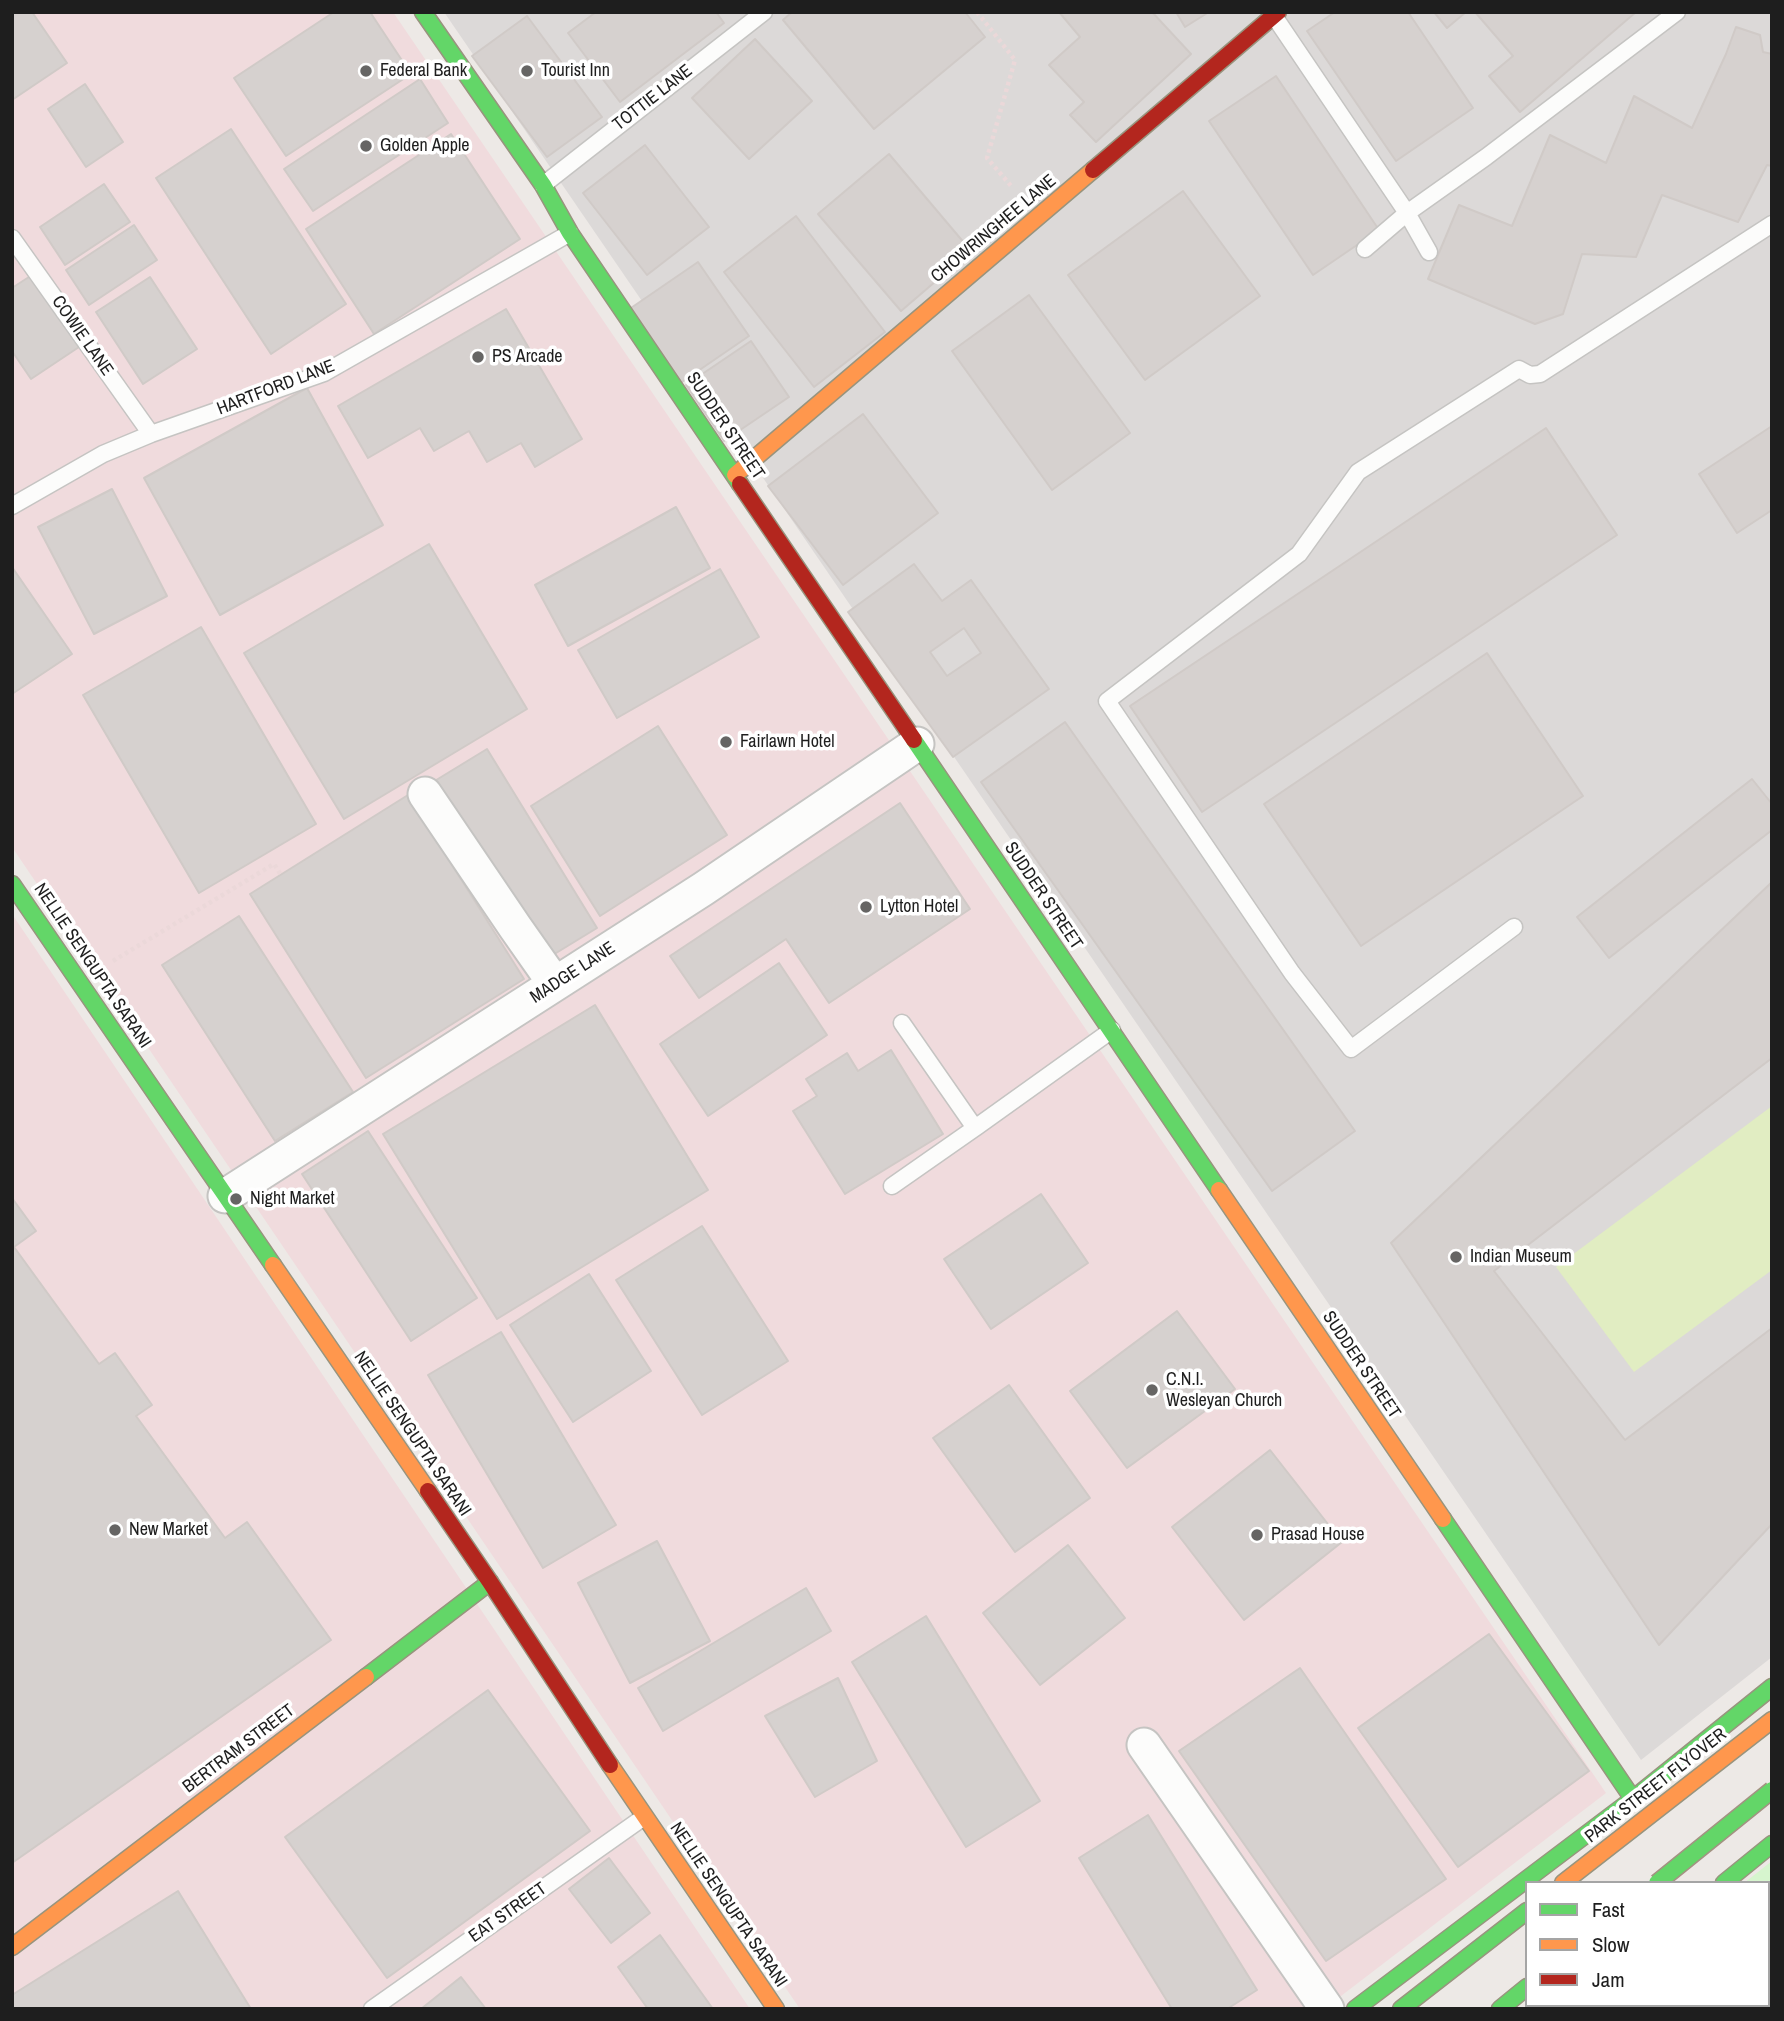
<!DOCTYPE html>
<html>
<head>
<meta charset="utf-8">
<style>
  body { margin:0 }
  #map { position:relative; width:1784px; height:2021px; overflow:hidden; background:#ede9e6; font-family:"Archivo Narrow",sans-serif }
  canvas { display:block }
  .frame { position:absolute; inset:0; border:14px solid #1e1e1e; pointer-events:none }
  .legend { position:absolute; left:1525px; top:1881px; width:245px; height:126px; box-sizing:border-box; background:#fff; border:2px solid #a5a5a5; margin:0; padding:9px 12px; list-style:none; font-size:21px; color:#1e1e1e }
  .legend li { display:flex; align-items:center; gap:14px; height:35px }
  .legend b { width:35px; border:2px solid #a5a5a5 }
</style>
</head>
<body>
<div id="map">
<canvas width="1784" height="2021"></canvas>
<div class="frame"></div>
<ul class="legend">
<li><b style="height:9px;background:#63d668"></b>Fast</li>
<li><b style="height:9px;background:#ff974d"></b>Slow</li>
<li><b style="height:9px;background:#b3261e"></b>Jam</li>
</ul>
</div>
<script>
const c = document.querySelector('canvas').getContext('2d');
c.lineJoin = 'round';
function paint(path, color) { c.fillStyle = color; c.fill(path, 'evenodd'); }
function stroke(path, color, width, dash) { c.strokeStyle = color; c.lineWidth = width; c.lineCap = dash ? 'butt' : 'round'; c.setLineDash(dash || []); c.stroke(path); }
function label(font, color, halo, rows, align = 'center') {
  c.font = font + ' "Archivo Narrow",sans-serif'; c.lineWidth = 7; c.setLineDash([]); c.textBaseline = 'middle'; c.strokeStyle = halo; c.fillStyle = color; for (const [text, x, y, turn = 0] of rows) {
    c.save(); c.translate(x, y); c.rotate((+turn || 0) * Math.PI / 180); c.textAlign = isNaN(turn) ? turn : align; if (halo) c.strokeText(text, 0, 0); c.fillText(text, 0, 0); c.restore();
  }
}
const residential = new Path2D(`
  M444 12H1772V1657L1641 1760Z`);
const commercial = new Path2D(`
  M12 12H393L1606 1793 1324 2009H800L12 847Z
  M12 914 750 2009H12Z`);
const grass = new Path2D(`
  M1772 1106V1270L1634 1372 1556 1267Z`);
const park = new Path2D(`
  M1772 1861V2009H1587L1591 2005H1768V1883H1744Z`);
const building = new Path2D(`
  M12 12H32L67 63 12 100Z
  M334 12H370L411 74 286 156 234 78Z
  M596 12H716L724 23 620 102 568 33Z
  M792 12H965L985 37 874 129 783 20Z
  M1059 12H1152L1191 54 1096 142 1070 115 1084 102 1049 65 1080 37Z
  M1176 12H1209L1185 27Z
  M1335 12H1408L1473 108 1396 161 1307 31Z
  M1434 12H1466L1447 28Z
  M1475 12H1636L1520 112 1489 76 1513 56Z
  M527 16 602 117 547 157 472 56Z
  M1736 27 1760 35 1763 52 1772 54V166L1767 165 1738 222 1662 195 1636 257 1582 254 1563 314 1535 324 1428 279 1459 205 1512 226 1550 135 1606 163 1634 96 1692 128 1726 54Z
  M755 39 812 101 749 159 692 98Z
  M1276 76 1379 230 1313 275 1209 121Z
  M420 79 448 123 313 211 284 169Z
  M85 84 123 142 86 167 48 109Z
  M231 129 346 304 271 354 156 178Z
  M451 134 520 239 374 334 306 229Z
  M645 145 709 227 647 275 583 193Z
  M889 154 971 251 901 311 818 214Z
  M104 184 130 222 65 265 40 227Z
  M1183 191 1260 296 1145 380 1068 275Z
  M796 216 885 332 814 387 724 272Z
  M134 225 157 260 89 305 66 270Z
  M698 262 749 336 679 384 628 310Z
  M32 275 79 347 31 379 12 351V288Z
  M150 277 197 349 143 384 96 312Z
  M1029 295 1130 433 1052 490 952 351Z
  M506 309 582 439 535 467 521 443 487 462 469 431 434 451 420 428 368 458 338 406Z
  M751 341 789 397 724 441 686 385Z
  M307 388 383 525 220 615 144 478Z
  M863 414 938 513 843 585 768 486Z
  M1772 426V510L1737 533 1699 474Z
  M1546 428 1617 535 1202 812 1130 706Z
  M112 489 167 596 94 634 38 527Z
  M676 507 710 568 568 646 535 585Z
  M429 544 527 709 344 819 244 653Z
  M914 564 942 601 971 580 1049 689 953 757 848 612ZM964 628 981 653 947 676 930 652Z
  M12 567 72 654 12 694Z
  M720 569 759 637 617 718 578 650Z
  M201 627 316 824 199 893 83 695Z
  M1487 653 1583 796 1361 946 1264 804Z
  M1065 722 1355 1131 1272 1191 981 782Z
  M658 726 727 835 600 916 531 806Z
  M487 749 597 928 543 961 433 782Z
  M1752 779 1772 804V830L1609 958 1577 917Z
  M408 795 524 979 366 1078 250 894Z
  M900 803 970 909 829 1003 786 939 699 998 670 956Z
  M1772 882V1058L1494 1271 1625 1440 1772 1328V1524L1659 1645 1391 1243Z
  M239 916 353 1092 275 1141 162 965Z
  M779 963 827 1035 708 1116 660 1044Z
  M595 1005 708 1190 497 1319 383 1134Z
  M891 1050 943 1134 845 1194 793 1111 817 1096 806 1079 847 1053 858 1071Z
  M368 1131 477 1298 411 1341 302 1174Z
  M1041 1194 1088 1263 991 1329 944 1259Z
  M12 1198 36 1231 14 1247 99 1364 115 1353 152 1405 136 1416 225 1538 247 1522 331 1640 12 1863Z
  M702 1226 788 1361 702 1415 616 1280Z
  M589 1274 651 1371 573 1422 510 1325Z
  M1177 1311 1235 1389 1127 1468 1070 1391Z
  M501 1332 616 1525 543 1568 428 1375Z
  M1009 1385 1090 1498 1015 1552 933 1438Z
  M1270 1450 1342 1542 1244 1620 1172 1527Z
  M657 1541 710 1641 630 1683 578 1583Z
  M1068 1545 1125 1618 1040 1685 983 1613Z
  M806 1588 831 1631 663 1731 638 1688Z
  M926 1616 1040 1801 966 1847 852 1662Z
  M1489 1634 1589 1771 1458 1867 1358 1728Z
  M1300 1668 1446 1879 1326 1961 1179 1751Z
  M838 1678 877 1761 815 1797 765 1716Z
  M488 1690 590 1831 387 1978 285 1837Z
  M1148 1815 1257 1990 1227 2009H1172L1079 1858Z
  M609 1858 650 1913 611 1943 569 1889Z
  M178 1891 251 2009H12V1995Z
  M660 1935 713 2009H648L618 1967Z
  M461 1977 486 2009H421Z`);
const path = new Path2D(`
  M977 12 1015 60 987 158 1012 187
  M113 961 274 864 281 875`);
const lane = new Path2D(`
  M1274 16 1407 213 1429 252
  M543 185 764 12
  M12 238 151 434
  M1365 249 1407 213 1486 157 1677 12
  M12 506 103 454 151 434 324 373 570 233
  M1514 927 1351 1049 1292 973 1107 701 1299 554 1358 472 1519 369 1530 375 1540 374 1772 224
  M902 1023 975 1128 1112 1030
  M892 1186 975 1128
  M372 2009 644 1817`);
const street = new Path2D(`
  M425 794 515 927 555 984
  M225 1196 703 889 917 744
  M1144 1745 1327 2009`);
const fast = new Path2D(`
  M423 12 543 185 570 233 740 484
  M914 740 1219 1190
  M12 884 273 1265
  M1443 1519 1633 1799
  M366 1677 490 1582
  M1724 1883 1772 1844
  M1355 2009 1633 1799 1772 1687
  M1401 2009 1527 1911
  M1500 2009 1527 1987`);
const slow = new Path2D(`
  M735 475 1093 170
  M1219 1190 1443 1519
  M273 1265 428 1491
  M610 1765 776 2009
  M1563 1883 1772 1720
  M12 1947 366 1677
  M1567 2009 1571 2005`);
const jam = new Path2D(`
  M1093 170 1278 12
  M740 484 914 740
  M428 1491 490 1582 610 1765`);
const fastBridge = new Path2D(`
  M1657 1883 1772 1790`);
const markers = [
  [366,71,7,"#666564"],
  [527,71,7,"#666564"],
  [366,146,7,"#666564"],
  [478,357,7,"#666564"],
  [726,742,7,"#666564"],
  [866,907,7,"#666564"],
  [236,1199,7,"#666564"],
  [1456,1257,7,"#666564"],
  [1152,1390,7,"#666564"],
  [115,1530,7,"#666564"],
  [1257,1535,7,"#666564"]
];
const poiNames = [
  ["Federal Bank",380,71],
  ["Tourist Inn",541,71],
  ["Golden Apple",380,146],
  ["PS Arcade",492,357],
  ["Fairlawn Hotel",740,742],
  ["Lytton Hotel",880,907],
  ["Night Market",250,1199],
  ["Indian Museum",1470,1257],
  ["C.N.I.",1166,1380],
  ["Wesleyan Church",1166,1401],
  ["New Market",129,1530],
  ["Prasad House",1271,1535]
];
const streetNames = [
  ["TOTTIE LANE",653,98,-38],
  ["CHOWRINGHEE LANE",994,229,-40],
  ["COWIE LANE",82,336,55],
  ["HARTFORD LANE",276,388,-21],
  ["SUDDER STREET",725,426,56],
  ["SUDDER STREET",1043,896,56],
  ["NELLIE SENGUPTA SARANI",92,966,56],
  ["MADGE LANE",573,973,-33],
  ["SUDDER STREET",1361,1365,56],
  ["NELLIE SENGUPTA SARANI",412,1434,56],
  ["BERTRAM STREET",239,1749,-37],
  ["PARK STREET FLYOVER",1656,1786,-38],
  ["NELLIE SENGUPTA SARANI",728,1905,56],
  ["EAT STREET",508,1913,-35]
];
paint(residential, '#dcd9d8');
paint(commercial, '#f0dbdd');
paint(grass, '#e1edc2');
paint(park, '#d6f5ce');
paint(building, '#d6d1cf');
stroke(building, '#d0cac7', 2);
stroke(lane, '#c5c4c2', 19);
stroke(street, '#c5c4c2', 37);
stroke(fast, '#98947e', 19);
stroke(slow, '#98947e', 19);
stroke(jam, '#98947e', 19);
stroke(path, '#ebd8d9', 4.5, [3.5, 3.5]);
stroke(lane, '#fcfcfb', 16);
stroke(street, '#fcfcfb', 33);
stroke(fast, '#63d668', 16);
stroke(slow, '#ff974d', 16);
stroke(jam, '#b3261e', 16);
stroke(fastBridge, '#a39282', 19, []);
stroke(fastBridge, '#63d668', 16);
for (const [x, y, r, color] of markers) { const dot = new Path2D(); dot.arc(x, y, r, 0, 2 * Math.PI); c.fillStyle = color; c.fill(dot); stroke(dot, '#fff', 2.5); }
label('18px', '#1e1e1e', '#fff', poiNames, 'left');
label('18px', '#1e1e1e', '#fff', streetNames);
</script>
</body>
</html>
